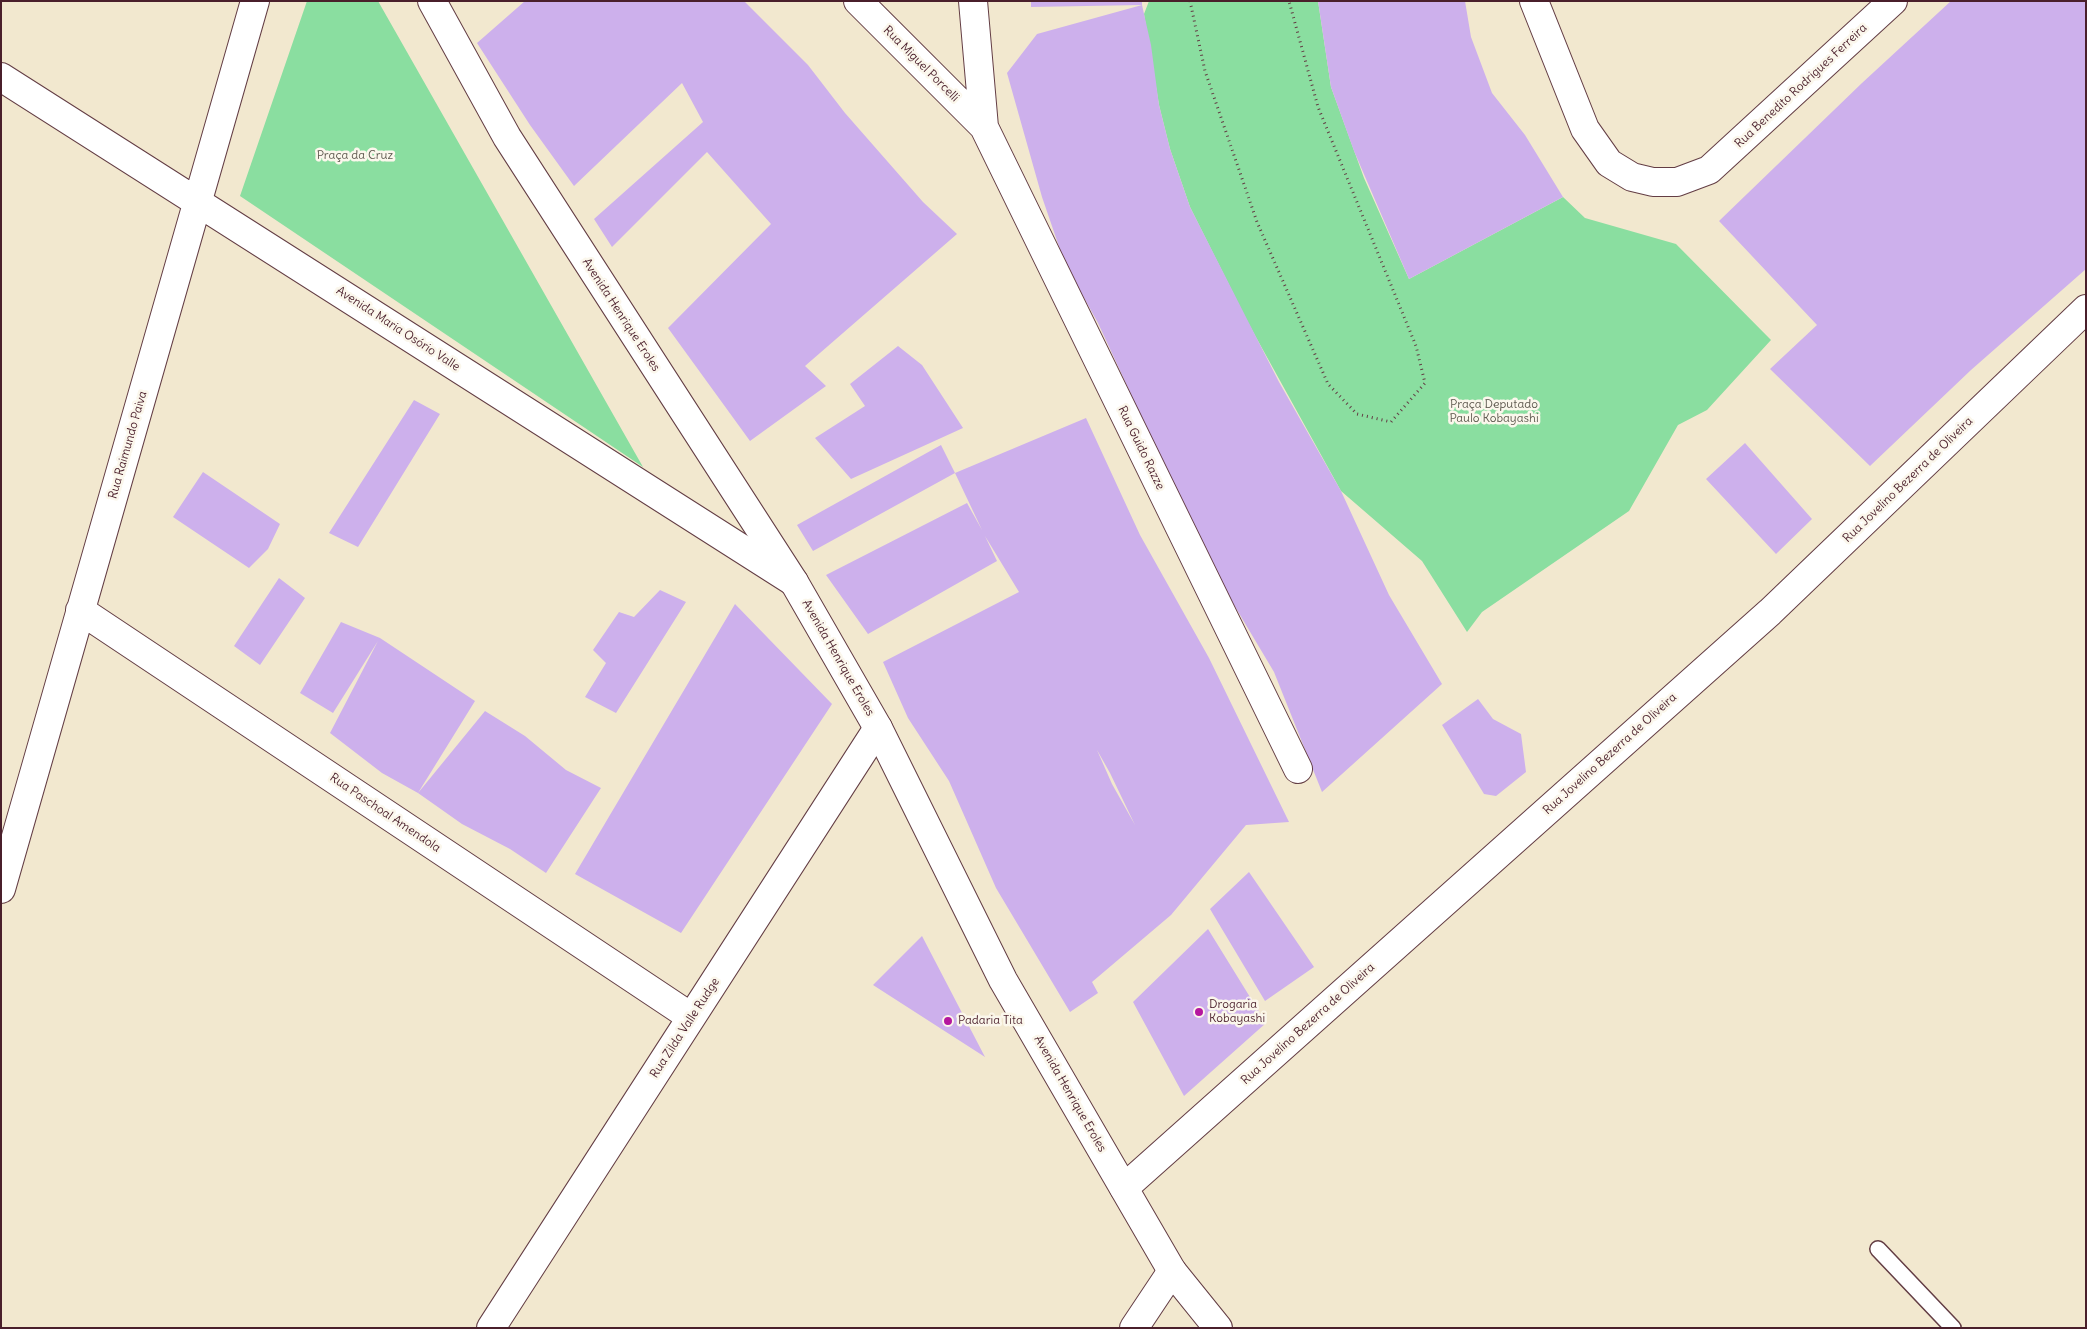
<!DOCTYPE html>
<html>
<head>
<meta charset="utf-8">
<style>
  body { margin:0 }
  #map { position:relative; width:2087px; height:1329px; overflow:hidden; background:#f2e8cf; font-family:Delius,sans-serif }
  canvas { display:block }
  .frame { position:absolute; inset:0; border:2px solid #4a1f2b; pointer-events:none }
</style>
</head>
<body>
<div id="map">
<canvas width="2087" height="1329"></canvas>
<div class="frame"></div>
</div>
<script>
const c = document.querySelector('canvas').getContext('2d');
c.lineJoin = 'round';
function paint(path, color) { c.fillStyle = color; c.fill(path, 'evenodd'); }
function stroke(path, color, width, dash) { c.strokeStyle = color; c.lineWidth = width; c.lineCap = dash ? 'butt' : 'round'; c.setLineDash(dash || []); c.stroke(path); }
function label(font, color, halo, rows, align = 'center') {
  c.font = font + ' Delius,sans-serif'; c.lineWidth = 5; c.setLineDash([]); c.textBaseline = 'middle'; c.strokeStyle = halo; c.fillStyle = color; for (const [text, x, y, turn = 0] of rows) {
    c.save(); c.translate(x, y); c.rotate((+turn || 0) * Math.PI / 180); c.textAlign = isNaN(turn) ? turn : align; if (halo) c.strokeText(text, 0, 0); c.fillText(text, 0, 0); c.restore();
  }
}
const green = new Path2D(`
  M307 1H378L643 467 240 196Z
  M1149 1H1318L1331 87 1364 178 1409 279 1563 197 1585 218 1676 244 1771 340 1707 410 1678 425 1629 511 1482 612 1467 632 1422 561 1341 491 1247 321 1190 207 1170 149 1159 105 1144 14Z`);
const building = new Path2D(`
  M525 1H744L808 65 845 113 923 202 957 234 805 366 826 386 750 441 668 328 771 224 707 152 612 247 594 219 703 122 682 83 574 186 530 125 477 43Z
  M1031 1H1142V5L1031 7Z
  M1318 1H1465L1471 37 1492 93 1525 135 1563 197 1409 279 1354 151 1331 87Z
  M1951 1H2086V269L1971 370 1870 466 1770 369 1817 325 1719 221 1862 83Z
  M1142 5 1151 45 1159 105 1170 149 1190 207 1279 382 1341 491 1389 595 1442 684 1322 792 1274 672 1209 563 1098 323 1065 264 1042 197 1007 73 1037 34Z
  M898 346 922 365 963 428 851 479 815 438 865 406 850 384Z
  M414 400 440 414 358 547 329 533Z
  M1086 418 1140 535 1209 658 1289 822 1246 825 1171 915 1092 982 1098 993 1070 1012 996 888 949 781 908 718 883 662 1019 592 985 536 997 561 868 634 826 575 967 503 982 530 955 473ZM1097 750 1110 773 1135 825 1112 784Z
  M1745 443 1812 519 1776 554 1706 479Z
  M941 445 955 473 813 551 797 525Z
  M203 472 280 524 268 549 249 568 173 517Z
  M279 578 305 598 260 665 234 646Z
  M660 590 686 602 616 713 585 697 606 663 593 650 619 612 634 617Z
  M735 604 832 704 681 933 575 874Z
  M341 622 380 638 475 701 418 793 485 711 525 736 566 770 601 788 546 873 510 849 462 824 418 793 382 773 330 733 378 641 333 713 300 693Z
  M1478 699 1493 719 1521 734 1526 772 1496 796 1484 794 1442 725Z
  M1249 872 1314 967 1265 1001 1210 909Z
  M1208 929 1266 1023 1184 1096 1133 1002Z
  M922 936 985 1057 873 985Z`);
const path = new Path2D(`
  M1190 1 1205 71 1257 222 1328 384 1357 414 1391 422 1425 383 1416 346 1318 107 1289 1`);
const service = new Path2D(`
  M1878 1249 1953 1328`);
const minor = new Path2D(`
  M858 1 984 127 1298 769
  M973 1 984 127
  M1534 1 1585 129 1609 163 1632 177 1653 182H1677L1709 170 1893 1
  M1 77 794 582
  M80 610 691 1017
  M1 889C84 593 172 298 255 1
  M1124 1188 1770 612 2086 309
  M491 1328 878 728
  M1134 1328 1172 1271`);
const secondary = new Path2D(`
  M432 1 507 137 794 582 878 728 1003 980 1172 1271 1218 1328`);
const markers = [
  [1199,1012,5,"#b5179e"],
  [948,1021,5,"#b5179e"]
];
const streetNames = [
  ["Rua Miguel Porcelli",921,64,45],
  ["Rua Benedito Rodrigues Ferreira",1801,86,-43],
  ["Avenida Henrique Eroles",621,315,57],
  ["Avenida Maria Osório Valle",398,329,33],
  ["Rua Raimundo Paiva",128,445,-74],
  ["Rua Guido Razze",1141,448,64],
  ["Rua Jovelino Bezerra de Oliveira",1908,480,-44],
  ["Avenida Henrique Eroles",838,658,60],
  ["Rua Jovelino Bezerra de Oliveira",1610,754,-42],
  ["Rua Paschoal Amendola",385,813,34],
  ["Rua Jovelino Bezerra de Oliveira",1308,1024,-42],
  ["Rua Zilda Valle Rudge",685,1028,-57],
  ["Avenida Henrique Eroles",1070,1094,60]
];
const parkNames = [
  ["Praça da Cruz",355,156],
  ["Praça Deputado",1494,405],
  ["Paulo Kobayashi",1494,419]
];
const poiNames = [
  ["Drogaria",1209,1005],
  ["Kobayashi",1209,1019],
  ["Padaria Tita",958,1021]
];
paint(green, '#8adea0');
paint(building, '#cdb0ec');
stroke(service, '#633d44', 18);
stroke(minor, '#633d44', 30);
stroke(secondary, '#633d44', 30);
stroke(path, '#633d44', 3, [1, 4]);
stroke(service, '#fff', 15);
stroke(minor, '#fff', 28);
stroke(secondary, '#fff', 28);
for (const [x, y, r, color] of markers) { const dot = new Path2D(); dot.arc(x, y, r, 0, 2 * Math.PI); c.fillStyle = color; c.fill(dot); stroke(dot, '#fbf7ec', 2); }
label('12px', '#4a1f2b', '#fbf7ec', streetNames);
label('12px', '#5d584e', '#fbf7ec', parkNames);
label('12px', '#4a1f2b', '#fbf7ec', poiNames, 'left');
</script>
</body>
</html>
